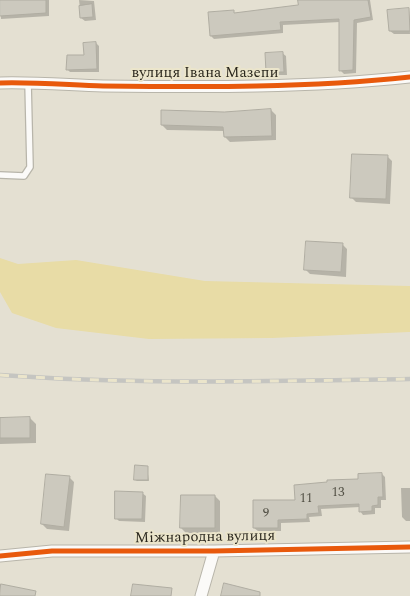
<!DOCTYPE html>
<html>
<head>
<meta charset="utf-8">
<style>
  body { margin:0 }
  canvas { display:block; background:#e4e0d2 }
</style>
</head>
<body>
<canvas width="410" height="596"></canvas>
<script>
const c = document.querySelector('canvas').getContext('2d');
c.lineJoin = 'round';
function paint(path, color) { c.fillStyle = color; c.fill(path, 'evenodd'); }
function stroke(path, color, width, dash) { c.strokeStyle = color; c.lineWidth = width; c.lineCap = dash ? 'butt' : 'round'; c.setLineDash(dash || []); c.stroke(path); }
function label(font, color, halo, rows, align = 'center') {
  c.font = font + ' Spectral,serif'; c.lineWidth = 4; c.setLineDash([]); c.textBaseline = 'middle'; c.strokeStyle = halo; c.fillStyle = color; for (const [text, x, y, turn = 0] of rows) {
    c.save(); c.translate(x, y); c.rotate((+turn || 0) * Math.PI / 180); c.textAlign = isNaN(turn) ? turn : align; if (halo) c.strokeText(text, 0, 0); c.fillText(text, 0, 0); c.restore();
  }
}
const green = new Path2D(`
  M0 258 18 264 76 260 205 281 410 286V332L272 338 149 339 56 328 12 313 0 292Z`);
const shadow = new Path2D(`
  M0 0H49V16L1 19Z
  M79 0 94 1 96 20 85 21 81 18Z
  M299 0H370L373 20 357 23 356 73 344 74 340 70V22L283 25V33L214 39 211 36 209 13 233 11 235 14 299 6Z
  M409 9 410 34H394L390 31 389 11Z
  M96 43 99 46V72H70L67 69 85 56Z
  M282 53 286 56 287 75H270L267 72Z
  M271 110 276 115V140L230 142 225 137 224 131 167 130 162 125 224 113Z
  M387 156 392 161 390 204 356 202 351 197Z
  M342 244 347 249 346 277 310 274 305 269Z
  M30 418 36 424V443L0 444V419Z
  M147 467 149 481H137L135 480Z
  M382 474 385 477 386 500H381V508H375V514L363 515 360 511V507L321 509 322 516 309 517 310 522 281 523V531H258L254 528 296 501Z
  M69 477 74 482 69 531 47 529 42 524Z
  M401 488H410V521H406L402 517Z
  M142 493 146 496 145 522 119 521 116 518Z
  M215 496 220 501V533H186L181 528Z`);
const building = new Path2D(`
  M0 0H46V13L0 16Z
  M298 0H368L371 17 354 20 353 70 339 71V19L280 22 281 30 210 36 208 12 234 10V13L298 5Z
  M92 4 93 17 80 18 79 6Z
  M409 8 410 31H389L387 10Z
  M96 42 97 69 66 70 67 55H84L83 43Z
  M283 52 284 72H266L265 53Z
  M271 109 272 136 224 137 223 127 161 125V110L224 112Z
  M352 154 388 155 386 199 350 198Z
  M306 241 343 243 341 272 304 270Z
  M30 417V438H0V418Z
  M135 465 148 466V480H134Z
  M382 473 383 497H378V505L372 506V511L359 512V504L318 506 319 513 307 514V519L278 520V528H253V500H295L294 485 327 482V480L358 479V474Z
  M46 474 70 476 64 527 41 524Z
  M115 491 143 492 142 519H115Z
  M181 495H215V528H180Z
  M224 583 260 592V596H221Z
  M1 584 36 591 35 596H0Z
  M133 584 172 588 171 596H131Z`);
const lane = new Path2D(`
  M0 175 24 176 30 167 28 82`);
const street = new Path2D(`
  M0 83C35 82 69 85 103 86 205 87 308 88 410 77
  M0 556 52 551H214L410 547
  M201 596 214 551`);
const rail = new Path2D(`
  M0 375C137 385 273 381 410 379`);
const cycleway = new Path2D(`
  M0 83C35 82 69 85 103 86 205 87 308 88 410 77
  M0 556 52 551H214L410 547`);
const numberNames = [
  ["13",338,493],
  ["11",306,499],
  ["9",266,514]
];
const streetNames = [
  ["вулиця Івана Мазепи",205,74],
  ["Міжнародна вулиця",205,538,-1]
];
paint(green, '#e8dca6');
paint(shadow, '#0003');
paint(building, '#ccc9be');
stroke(building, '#b0ada2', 1);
stroke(lane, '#b8b5aa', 8);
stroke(street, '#b8b5aa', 13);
stroke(lane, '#fbfaf8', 5.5);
stroke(street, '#fbfaf8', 11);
stroke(rail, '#c5c5c1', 4.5);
stroke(rail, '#ebe5cb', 3, [9]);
stroke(cycleway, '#e8590c', 5);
label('13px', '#525045', null, numberNames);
label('15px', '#2a271d', '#ebe5cb', streetNames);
</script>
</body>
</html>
